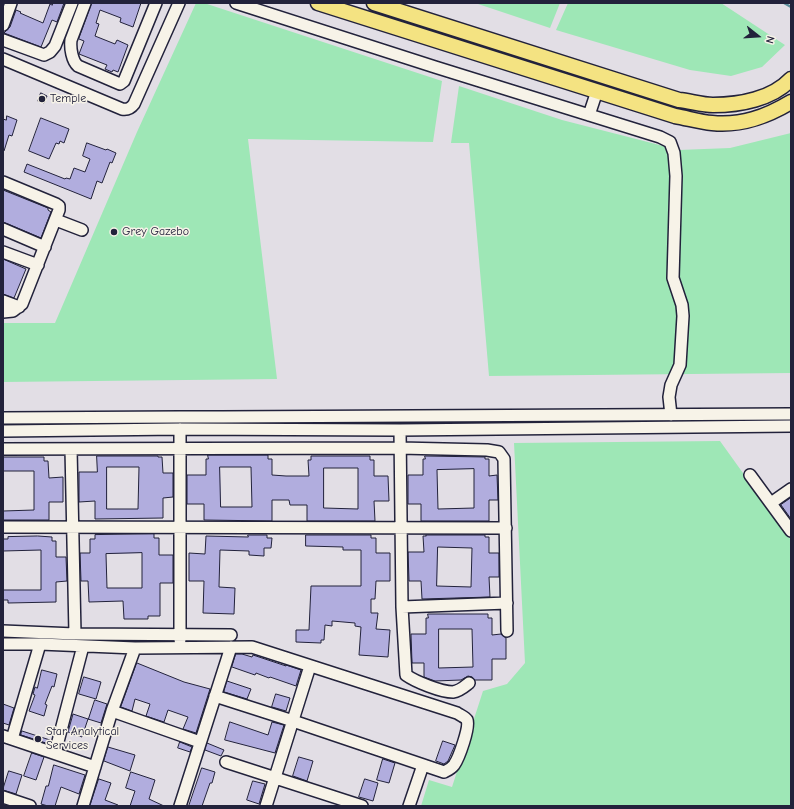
<!DOCTYPE html>
<html>
<head>
<meta charset="utf-8">
<style>
  body { margin:0 }
  #map { position:relative; width:794px; height:809px; overflow:hidden; background:#e2dee5; font-family:"Comic Neue",sans-serif }
  canvas { display:block }
  .frame { position:absolute; inset:0; border:4px solid #22223b; pointer-events:none }
  .north { position:absolute; left:738px; top:16px; width:40px; height:40px; -webkit-text-stroke:3px #f7f3e8; paint-order:stroke; rotate:107deg; font-size:11px; font-weight:700; line-height:16px; text-align:center; color:#22223b }
  .north::after { content:''; display:block; margin:auto; width:14px; height:18px; background:#22223b; clip-path:polygon(50% 0,100% 100%,50% 72%,0 100%) }
</style>
</head>
<body>
<div id="map">
<canvas width="794" height="809"></canvas>
<div class="frame"></div>
<div class="north">N</div>
</div>
<script>
const c = document.querySelector('canvas').getContext('2d');
c.lineJoin = 'round';
function paint(path, color) { c.fillStyle = color; c.fill(path, 'evenodd'); }
function stroke(path, color, width, dash) { c.strokeStyle = color; c.lineWidth = width; c.lineCap = dash ? 'butt' : 'round'; c.setLineDash(dash || []); c.stroke(path); }
function label(font, color, halo, rows, align = 'center') {
  c.font = font + ' "Comic Neue",sans-serif'; c.lineWidth = 3; c.setLineDash([]); c.textBaseline = 'middle'; c.strokeStyle = halo; c.fillStyle = color; for (const [text, x, y, turn = 0] of rows) {
    c.save(); c.translate(x, y); c.rotate((+turn || 0) * Math.PI / 180); c.textAlign = isNaN(turn) ? turn : align; if (halo) c.strokeText(text, 0, 0); c.fillText(text, 0, 0); c.restore();
  }
}
const green = new Path2D(`
  M196 3H204L442 81 433 142 248 139 277 379 3 382V323H55L137 132Z
  M475 3H560L550 28Z
  M568 3H721L785 45 762 67 731 76 690 70 556 30Z
  M459 86 562 120 679 150 730 148 791 133V373L489 376 469 143H451Z
  M720 441 791 540V806H421L429 780 452 787 483 691 507 684 525 663 514 443Z`);
const stream = new Path2D(`
  M784 3 791 7`);
const building = new Path2D(`
  M53 3H64L57 22 52 20 41 47 4 33 10 27 16 10 21 12 20 13 43 23 50 4 52 5Z
  M92 3H141L133 27 120 22 121 18 100 10 96 23 99 24 95 36 115 44 117 40 128 45 118 72 113 70 112 72 105 69 107 65 79 54 84 41 79 39Z
  M41 93 47 96 44 103 38 101Z
  M7 116 17 120 12 136 9 135 4 151 3 150V119L6 120Z
  M41 118 69 129 64 143 60 141 59 144 56 143 49 159 29 151Z
  M87 143 106 150 107 149 116 153 112 163 110 162 102 183 97 181 91 199 24 172 27 164 65 179 66 178 70 179 74 168 85 172 90 159 83 156Z
  M3 190 48 208V210L51 212 41 238 3 222Z
  M3 259 26 269 14 298 3 294Z
  M208 455H268V459H272V475L286 476H309L308 460H311V456H370V460H374V476H388L389 501H374L375 521H307V505H290L289 500H272V521L204 520V504H187V475H206V459H208ZM220 467H251L252 507H221ZM324 468H358V509L324 508Z
  M97 456H158V457H162L163 473H173V497L163 498V518L95 519V501L79 502V472H97ZM107 467H139L138 509H107Z
  M425 456 485 457V459H489V476L497 475 498 500H489V521H421V504H408V475H423V459H425ZM474 469V508L438 509 437 470Z
  M3 457H44V461H48L49 478 63 477V502H49V520H3V511L34 510V471H3Z
  M791 498V519L781 505Z
  M154 534V538H159V555H173V583H160V616H148V619H124L123 601 89 602 88 581H81L80 553H90V539H95V535ZM142 553V588H107L106 554Z
  M248 535H267V538H272L271 548H264V556L249 555V551L220 550 219 587 235 588 234 614 203 613 204 581H189V553L205 554 206 536 248 537Z
  M306 535H371V538H376V553H390V581H376L375 599H371V613H378L376 629 390 630 388 657 359 655 361 627 355 626V623L332 621V626L325 625 324 640H321V643L296 642V630H309L311 586H361V550H343V547L306 546Z
  M426 535H485V537H489V553H499V577H489L490 597 422 599 421 581H409L408 552H424L423 536H426ZM438 547 472 548 471 587 437 586Z
  M38 536 52 537V541H56V557H66L67 581 56 582V602L8 603V600H3V590H41V550L3 551V539H8V537Z
  M428 614H488V618H492V635L501 634 506 638V659H492V680H475L472 677 468 676 461 680 435 681 424 677V663H412L411 634H426V618H428ZM439 629H472L473 667 439 668Z
  M236 654H242L252 657 253 655 286 666V665L301 670 296 686 270 677 269 678 256 673 255 675 232 667Z
  M137 663 184 682 210 689 196 733 183 729 188 717 168 710 164 722 146 716 150 704 135 699 132 711 121 707Z
  M42 670 57 674 54 687 52 686 45 704 47 705 44 716 29 711 35 695 33 694 35 687 37 688Z
  M84 677 101 682 96 699 79 694Z
  M227 681 251 689 247 699 224 692Z
  M276 694 290 698 286 711 272 707Z
  M95 700 107 704 101 723 88 719 82 737 68 732 73 714 88 719Z
  M3 704 14 708 9 725 3 723Z
  M230 722 268 735 272 722 284 725 275 753 225 740Z
  M22 731 50 740 49 744 21 735Z
  M443 741 455 745 448 761 444 764 436 761Z
  M180 742 192 747 190 752 178 748Z
  M207 743 224 750 221 756 205 750Z
  M108 747 135 755 130 771 104 761Z
  M32 753 44 757 36 780 24 776Z
  M299 757 313 761 307 781 293 776Z
  M383 759 395 763 389 783 377 780Z
  M54 765 85 775 79 794 61 787 55 806H48L41 804 46 786H48Z
  M202 768 215 772 212 783H210L202 806H189Z
  M9 771 22 775 16 794 3 790Z
  M131 772 155 780 149 799 164 806H130L135 791 126 788Z
  M99 779 111 783 105 800 118 805V806H90Z
  M365 779 378 783 373 801 359 797Z
  M253 781 265 784 259 804 247 800Z`);
const minor = new Path2D(`
  M85 3 71 40C70 48 72 61 78 66L120 84 124 81 156 3
  M236 3 435 67 660 137 670 142 674 153 676 176 673 278 682 305 683 316 680 365 671 385 669 397 671 415
  M3 25 11 3
  M3 40 44 55 50 52 55 46 72 3
  M3 59 122 109C128 110 131 108 134 104L179 3
  M589 115 597 91
  M3 182 56 204 59 206V210L22 304 13 311 3 312
  M56 220 82 230
  M3 229 45 247
  M3 252 38 265
  M3 301 19 307
  M3 418 180 417H223L791 414
  M180 429V640
  M400 430 402 607 406 675C416 682 441 692 453 692 460 691 464 687 469 683
  M3 431 180 429 400 430 791 426
  M3 449 400 448 487 450 499 452 504 459 507 631
  M71 449 75 634
  M750 475 791 531
  M771 503 791 489
  M3 527 506 528
  M402 607 507 603
  M3 631 75 634 231 635
  M3 644H40L135 648 252 647 457 713C460 715 465 717 467 720 470 727 459 758 454 765 451 769 448 770 444 772L293 721 215 696
  M112 711 200 742
  M3 736 95 767
  M12 739 40 644
  M55 753 83 646
  M226 762 362 806
  M3 797 30 806
  M83 806 112 711 135 648
  M180 806 231 647
  M266 806 310 666
  M409 806 423 765`);
const major = new Path2D(`
  M318 3 675 116C687 118 700 122 712 123 741 126 766 117 791 102
  M374 3 679 100C690 101 702 105 713 105 740 105 772 99 791 79`);
const markers = [
  [42,99,4,"#22223b"],
  [114,232,4,"#22223b"],
  [38,739,4,"#22223b"]
];
const poiNames = [
  ["Temple",50,99],
  ["Grey Gazebo",122,232],
  ["Star Analytical",46,732],
  ["Services",46,746]
];
paint(green, '#9ee7b6');
stroke(stream, '#5b8c99', 2.5);
paint(building, '#b1adde');
stroke(building, '#22223b', 1);
stroke(minor, '#22223b', 14);
stroke(major, '#22223b', 17);
stroke(minor, '#f7f3e8', 11);
stroke(major, '#f4e382', 14);
for (const [x, y, r, color] of markers) { const dot = new Path2D(); dot.arc(x, y, r, 0, 2 * Math.PI); c.fillStyle = color; c.fill(dot); stroke(dot, '#f7f3e8', 1.5); }
label('12px', '#22223b', '#f7f3e8', poiNames, 'left');
</script>
</body>
</html>
